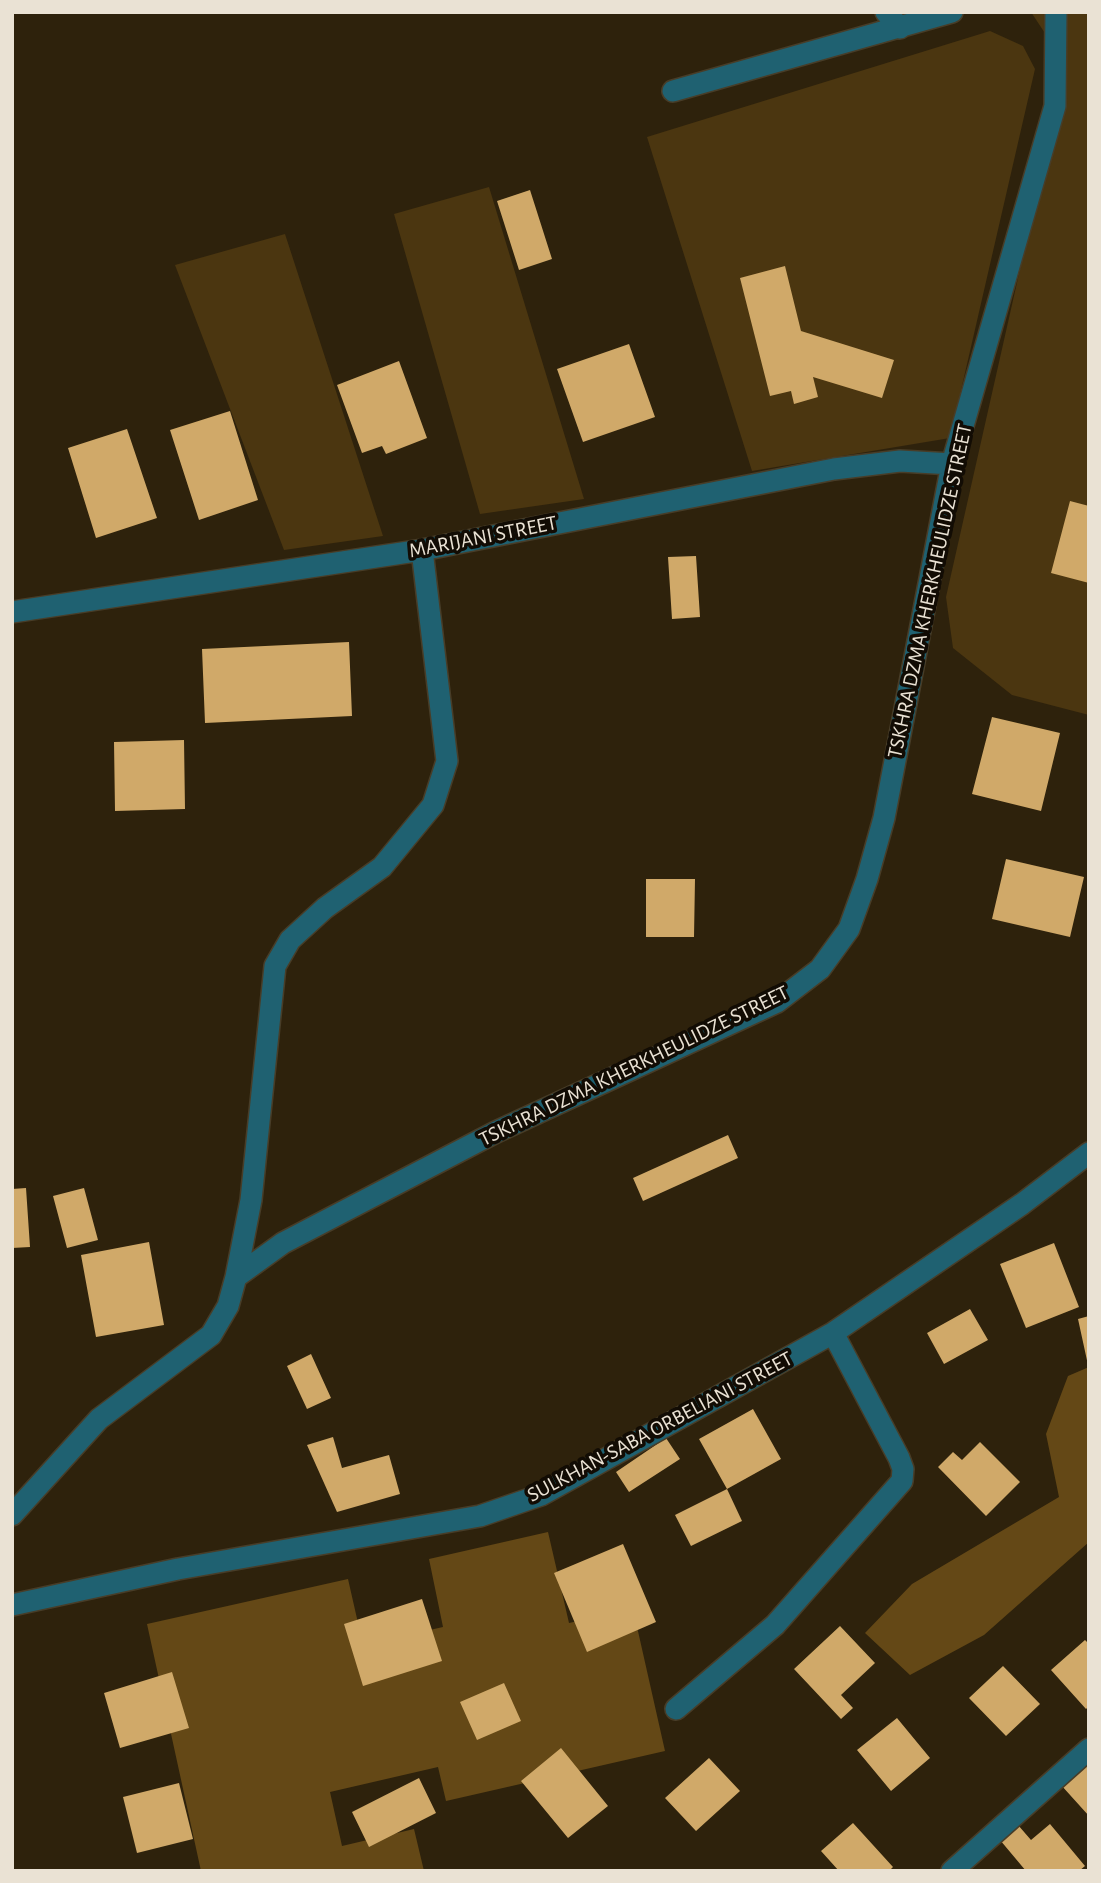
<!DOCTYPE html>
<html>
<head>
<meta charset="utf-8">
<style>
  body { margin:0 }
  #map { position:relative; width:1101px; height:1883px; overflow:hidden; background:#2e220c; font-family:"Alegreya Sans",sans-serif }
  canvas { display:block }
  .frame { position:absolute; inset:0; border:14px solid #eae2d4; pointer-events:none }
</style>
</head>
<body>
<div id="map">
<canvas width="1101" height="1883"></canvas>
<div class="frame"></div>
</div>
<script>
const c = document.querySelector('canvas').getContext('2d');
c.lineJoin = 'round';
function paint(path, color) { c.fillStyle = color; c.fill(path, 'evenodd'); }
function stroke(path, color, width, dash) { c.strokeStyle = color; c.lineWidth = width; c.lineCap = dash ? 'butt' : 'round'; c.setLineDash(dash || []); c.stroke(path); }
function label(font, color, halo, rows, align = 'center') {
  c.font = font + ' "Alegreya Sans",sans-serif'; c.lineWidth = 7; c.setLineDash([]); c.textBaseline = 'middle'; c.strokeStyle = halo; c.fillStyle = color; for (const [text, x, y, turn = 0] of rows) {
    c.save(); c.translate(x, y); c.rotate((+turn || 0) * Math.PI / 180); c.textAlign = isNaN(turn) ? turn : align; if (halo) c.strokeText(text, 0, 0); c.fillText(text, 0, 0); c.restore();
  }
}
const green = new Path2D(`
  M1031 12H1089V715L1012 695 953 648 946 597 1060 92 1058 53Z
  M990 31 1023 46 1035 69 950 438 752 471 647 137Z
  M489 187 584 499 480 514 394 214Z
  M285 234 383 536 284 550 175 265Z`);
const forest = new Path2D(`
  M1089 1367V1542L984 1635 910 1675 865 1633 912 1584 1059 1497 1046 1434 1068 1376Z
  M548 1532 569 1623 633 1609 665 1751 446 1801 438 1767 330 1792 342 1846 414 1829 424 1871H201L147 1624 348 1579 363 1645 443 1627 429 1559Z`);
const building = new Path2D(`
  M530 190 552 259 519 270 497 201Z
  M785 266 801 331 894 360 882 398 813 377 818 397 794 404 791 391 770 396 740 278Z
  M629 344 655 417 583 442 557 369Z
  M399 361 427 438 386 454 382 446 362 453 337 385Z
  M230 411 258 500 199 520 170 430Z
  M127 429 157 518 96 538 68 448Z
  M1070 501 1089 506V583L1051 573Z
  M696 556 700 617 672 619 668 557Z
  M349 642 352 716 205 723 202 649Z
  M992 717 1060 733 1041 811 972 794Z
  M184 740 185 809 115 811 114 742Z
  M1006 859 1084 877 1070 937 992 919Z
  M646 879H695L694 937H646Z
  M728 1135 738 1158 643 1201 633 1178Z
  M26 1188 30 1247 12 1248V1189Z
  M84 1188 98 1240 67 1248 53 1196Z
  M149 1242 164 1325 96 1337 81 1255Z
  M1054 1243 1079 1307 1026 1328 1000 1264Z
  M970 1309 988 1340 944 1364 927 1333Z
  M1089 1316V1365H1088L1078 1319Z
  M311 1354 331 1398 307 1409 287 1366Z
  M753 1409 781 1459 727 1489 699 1439Z
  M333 1437 342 1468 389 1455 400 1494 337 1512 307 1445Z
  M666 1438 680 1459 629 1492 616 1472Z
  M980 1442 1020 1482 986 1516 938 1467 953 1452 962 1460Z
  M727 1489 742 1521 691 1546 675 1515Z
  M623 1544 656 1622 587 1652 554 1573Z
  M422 1599 442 1661 363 1686 344 1624Z
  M840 1626 875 1663 841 1695 853 1708 841 1719 794 1669Z
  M1085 1640 1089 1644V1706L1086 1709 1051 1670Z
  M1003 1666 1040 1704 1006 1736 969 1698Z
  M172 1672 189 1728 120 1748 104 1693Z
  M504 1683 521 1721 477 1740 460 1702Z
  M897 1718 930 1758 891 1791 857 1750Z
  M561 1748 608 1806 568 1838 521 1781Z
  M709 1758 740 1791 696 1831 665 1798Z
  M1089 1760V1816L1061 1785Z
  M419 1778 436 1813 369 1847 352 1812Z
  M179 1783 193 1839 137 1853 123 1797Z
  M853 1823 893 1867 889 1871H839L821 1851Z
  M1050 1824 1085 1866 1079 1871H1026L1000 1840 1018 1825 1031 1840Z`);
const minor = new Path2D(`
  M886 12 900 28
  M673 91 952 12
  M12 612 422 550 834 469 900 461 952 464
  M236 1277 251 1200 275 966 290 940 325 908 382 867 433 805 447 761 422 550
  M12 1515 99 1419 211 1335 228 1306 236 1277 283 1243 496 1132 777 1002 820 969 849 929 867 879 884 818 952 464 1055 106 1056 12
  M12 1605 178 1569 480 1516 541 1495 833 1333 1022 1204 1089 1153
  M676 1709 775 1625 902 1481 903 1469 899 1458 833 1333
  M952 1871 1089 1749`);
const streetNames = [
  ["MARIJANI STREET",483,537,-11],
  ["TSKHRA DZMA KHERKHEULIDZE STREET",930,591,-78],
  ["TSKHRA DZMA KHERKHEULIDZE STREET",634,1066,-26],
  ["SULKHAN-SABA ORBELIANI STREET",660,1427,-28]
];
paint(green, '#4b3610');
paint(forest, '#644816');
paint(building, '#d0a969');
stroke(minor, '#483d28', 24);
stroke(minor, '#1f6171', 21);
label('21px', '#eae2d4', '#120c04', streetNames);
</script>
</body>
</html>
